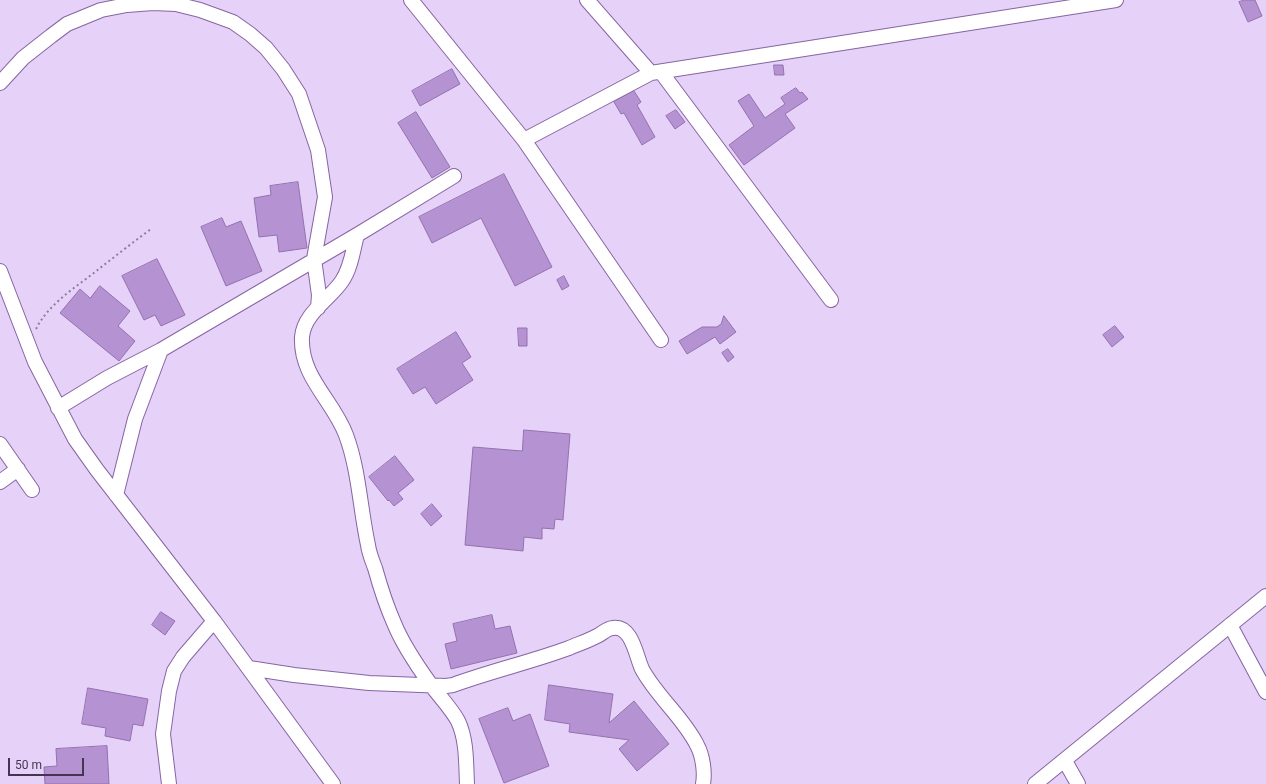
<!DOCTYPE html>
<html>
<head>
<meta charset="utf-8">
<style>
  body { margin:0 }
  #map { position:relative; width:1266px; height:784px; overflow:hidden; background:#e6d1f9; font-family:Roboto,sans-serif }
  canvas { display:block }
  .scale { position:absolute; left:8px; top:758px; width:76px; height:18px; box-sizing:border-box; border:2px solid #443550; border-top:0; padding-left:5px; font-size:12px; line-height:14px; white-space:nowrap; color:#443550; -webkit-text-stroke:3px #e6d1f9; paint-order:stroke }
</style>
</head>
<body>
<div id="map">
<canvas width="1266" height="784"></canvas>
<div class="scale">50 m</div>
</div>
<script>
const c = document.querySelector('canvas').getContext('2d');
c.lineJoin = 'round';
function paint(path, color) { c.fillStyle = color; c.fill(path, 'evenodd'); }
function stroke(path, color, width, dash) { c.strokeStyle = color; c.lineWidth = width; c.lineCap = dash ? 'butt' : 'round'; c.setLineDash(dash || []); c.stroke(path); }
const building = new Path2D(`
  M1245 0H1255L1262 16 1248 22 1239 2Z
  M774 65H783L784 75H775Z
  M452 69 460 84 420 106 412 91Z
  M796 88 800 93 802 92 808 99 785 114 795 128 744 165 729 145 754 126 738 101 749 94 765 118 785 104 781 98Z
  M634 91 641 102 637 105 655 137 642 145 624 113 621 114 614 102Z
  M676 110 685 122 675 129 666 116Z
  M416 112 450 167 432 178 398 123Z
  M504 174 552 267 515 286 481 218 432 243 419 217Z
  M298 182 307 248 279 252 277 235 259 237 254 198 271 195 270 186Z
  M222 218 226 227 241 221 262 271 226 286 201 227Z
  M157 259 185 315 161 326 155 315 144 320 122 276Z
  M564 276 569 286 562 290 557 280Z
  M100 286 130 311 118 326 135 341 119 361 60 313 80 289 90 298Z
  M724 316 736 332 720 344 715 337 687 354 679 341 702 327H717L721 324Z
  M1115 326 1124 337 1112 347 1103 335Z
  M518 328H527V346H519Z
  M456 332 471 357 462 363 473 380 436 404 425 387 413 394 397 369Z
  M728 349 734 357 728 362 722 353Z
  M524 430 570 434 563 520 555 519 554 529 542 528V539L524 537 523 551 465 545 473 447 522 451Z
  M395 456 414 480 398 493 403 499 394 506 389 500 388 501 369 477Z
  M432 504 442 516 431 526 421 514Z
  M161 612 175 621 165 635 152 625Z
  M492 615 495 629 510 626 517 653 451 669 445 644 457 641 453 624Z
  M549 685 613 694 609 723 634 701 669 744 637 771 619 749 629 740 569 732 570 724 545 720Z
  M88 688 148 699 143 726 133 724 130 741 105 736 106 728 82 724Z
  M508 708 513 721 530 714 549 766 504 783 479 719Z
  M107 746 109 784H45L44 767 57 766 56 749Z`);
const path = new Path2D(`
  M36 329C48 305 73 289 95 272 113 258 132 243 151 229`);
const minor = new Path2D(`
  M411 0 524 140
  M587 0 651 73
  M661 72 831 300
  M0 83 23 58 51 36 67 24 101 10 127 5 153 3 176 4 200 10 233 22 250 34 266 48 283 69 299 94 318 150 325 197 314 259 319 295 318 308
  M357 235C353 250 351 268 342 281 330 299 304 313 302 337 300 377 333 400 346 435 359 470 360 508 368 545 369 553 372 560 375 568 380 586 386 605 394 623 402 643 418 667 431 685 440 697 451 708 458 721 467 740 466 764 467 784
  M0 271 35 362 75 439 97 470 214 621 333 784
  M661 340 524 140 651 73 1116 0
  M58 408 107 378 161 350
  M0 444 32 490
  M0 482 18 469
  M116 495 135 419 161 350 357 235 454 176
  M1230 625 1266 692
  M249 668 294 675 369 683 446 686 453 685C491 671 531 662 569 648 578 644 588 641 597 636 602 634 607 628 613 628 632 625 636 656 642 669 657 697 683 717 697 745 703 756 705 773 703 784
  M1065 761 1078 784
  M169 784 163 734 169 691 174 671 183 657 214 621
  M1035 784 1266 596`);
paint(building, '#b593d2');
stroke(building, '#9371ae', 1);
stroke(minor, '#8665a1', 16);
stroke(path, '#8e7c9d', 2, [2, 3]);
stroke(minor, '#fff', 14);
</script>
</body>
</html>
